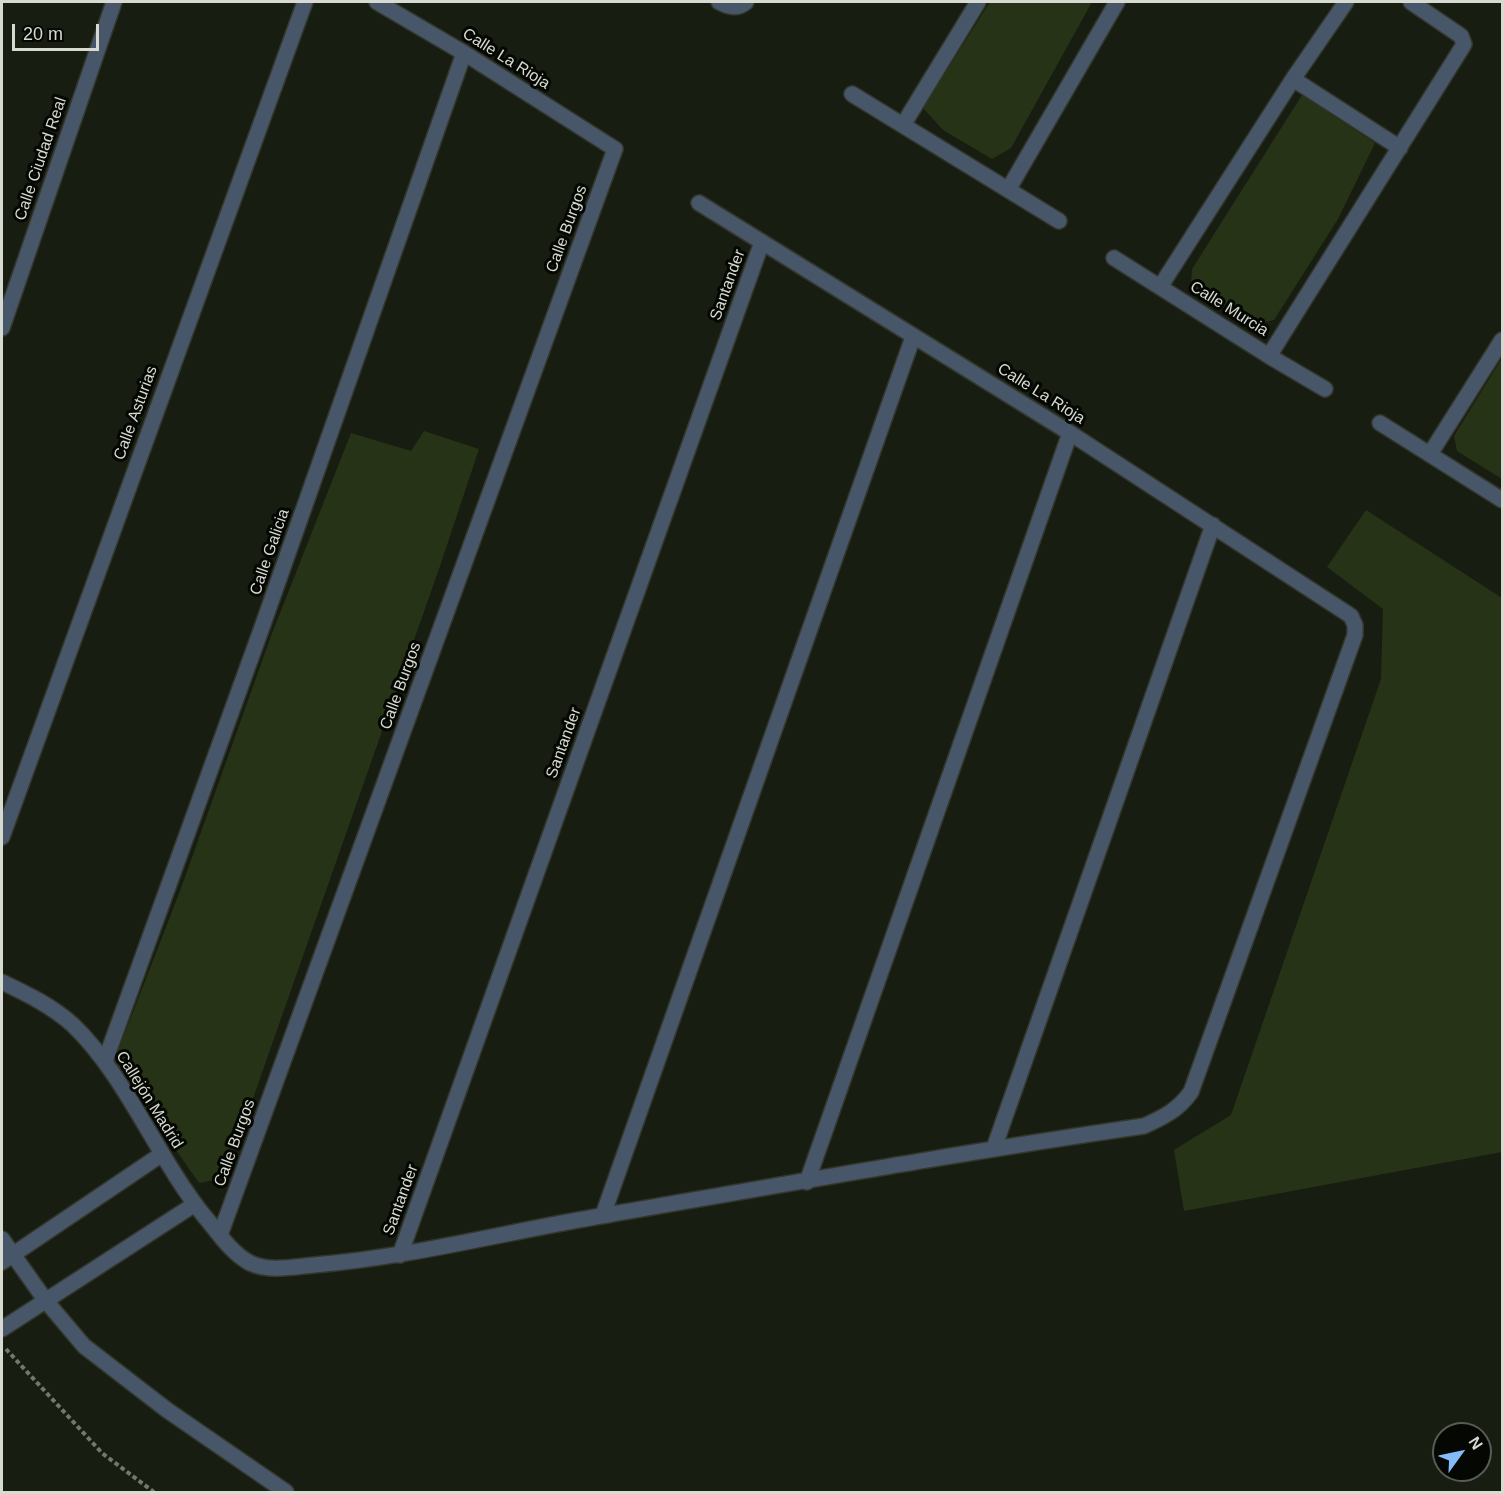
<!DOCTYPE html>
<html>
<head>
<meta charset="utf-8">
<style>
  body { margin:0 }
  #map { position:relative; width:1504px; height:1494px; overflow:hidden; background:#181d11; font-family:Arial,sans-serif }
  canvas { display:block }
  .frame { position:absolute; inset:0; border:3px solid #d6dad1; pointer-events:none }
  .north { position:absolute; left:1432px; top:1422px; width:60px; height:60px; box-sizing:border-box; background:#050703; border:2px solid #595b55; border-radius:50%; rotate:57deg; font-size:16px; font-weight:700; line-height:24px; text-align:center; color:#d6dad1 }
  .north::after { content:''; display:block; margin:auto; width:21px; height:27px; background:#84bcfb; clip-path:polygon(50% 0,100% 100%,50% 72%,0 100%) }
  .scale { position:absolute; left:12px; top:24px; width:87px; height:27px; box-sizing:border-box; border:3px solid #d6dad1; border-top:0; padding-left:8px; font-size:18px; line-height:21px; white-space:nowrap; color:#d6dad1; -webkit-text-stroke:4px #050703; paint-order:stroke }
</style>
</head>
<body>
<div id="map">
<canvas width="1504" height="1494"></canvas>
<div class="frame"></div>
<div class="north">N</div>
<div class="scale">20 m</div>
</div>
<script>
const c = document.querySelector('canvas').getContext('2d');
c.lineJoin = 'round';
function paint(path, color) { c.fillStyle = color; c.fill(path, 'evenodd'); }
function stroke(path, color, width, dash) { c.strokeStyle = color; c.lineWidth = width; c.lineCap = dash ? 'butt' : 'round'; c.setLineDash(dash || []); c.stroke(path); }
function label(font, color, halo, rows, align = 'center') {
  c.font = font + ' Arial,sans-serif'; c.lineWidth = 6; c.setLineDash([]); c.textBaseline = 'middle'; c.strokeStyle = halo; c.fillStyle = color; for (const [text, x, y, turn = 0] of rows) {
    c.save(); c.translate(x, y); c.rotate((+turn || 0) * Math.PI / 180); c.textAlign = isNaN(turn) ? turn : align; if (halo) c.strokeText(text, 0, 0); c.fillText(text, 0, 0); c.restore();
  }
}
const green = new Path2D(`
  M990 2H1092L1011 148 992 159 943 130 923 108Z
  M1302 95 1375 143 1338 219 1274 320 1251 325 1191 287 1192 269Z
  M1502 358V479L1457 451 1454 436Z
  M424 431 479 449 440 566 225 1178 199 1183 114 1061 180 891 271 636 351 433 411 451Z
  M1366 510 1502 598V1152L1184 1211 1174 1150 1231 1115 1381 679 1383 609 1327 567Z`);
const path = new Path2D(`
  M6 1349 102 1453 154 1492`);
const minor = new Path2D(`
  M719 2C728 7 738 9 746 2
  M1293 79 1400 148
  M852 94 1059 221
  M903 125 978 2
  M1008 190 1117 2
  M1114 258 1269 356 1325 389
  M1160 287 1293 79 1346 2
  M2 328 114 2
  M1269 356 1463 46 1464 44 1461 36 1411 2
  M1380 423 1502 500
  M1430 454 1502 340
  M2 837 305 2
  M2 982C27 994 52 1006 73 1025 127 1077 157 1158 205 1217 218 1232 231 1253 250 1263 269 1272 293 1267 314 1265 413 1257 509 1231 607 1215 786 1184 964 1152 1144 1126 1164 1117 1178 1110 1191 1092L1355 635V625L1351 616 1070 433 699 203
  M105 1061 261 630 464 53
  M994 1148 1213 525
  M807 1182 1070 433
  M603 1215 913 337
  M220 1235 615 149 464 53 377 2
  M2 1239 46 1301 84 1346 167 1410 286 1492
  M400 1255 762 242
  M2 1262 162 1154
  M2 1329 195 1204`);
const streetNames = [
  ["Calle La Rioja",506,59,32],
  ["Calle Ciudad Real",41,159,-71],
  ["Calle Burgos",567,229,-70],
  ["Santander",728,285,-70],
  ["Calle Murcia",1229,309,32],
  ["Calle La Rioja",1041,394,32],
  ["Calle Asturias",136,413,-70],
  ["Calle Galicia",270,552,-71],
  ["Calle Burgos",401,686,-70],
  ["Santander",564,743,-70],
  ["Callejón Madrid",149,1100,58],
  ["Calle Burgos",235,1143,-70],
  ["Santander",401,1200,-70]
];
paint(green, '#273317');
stroke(minor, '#33372c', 18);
stroke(path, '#73776d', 4, [4.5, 3]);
stroke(minor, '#475769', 15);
label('16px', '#d6dad1', '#050703', streetNames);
</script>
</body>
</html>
